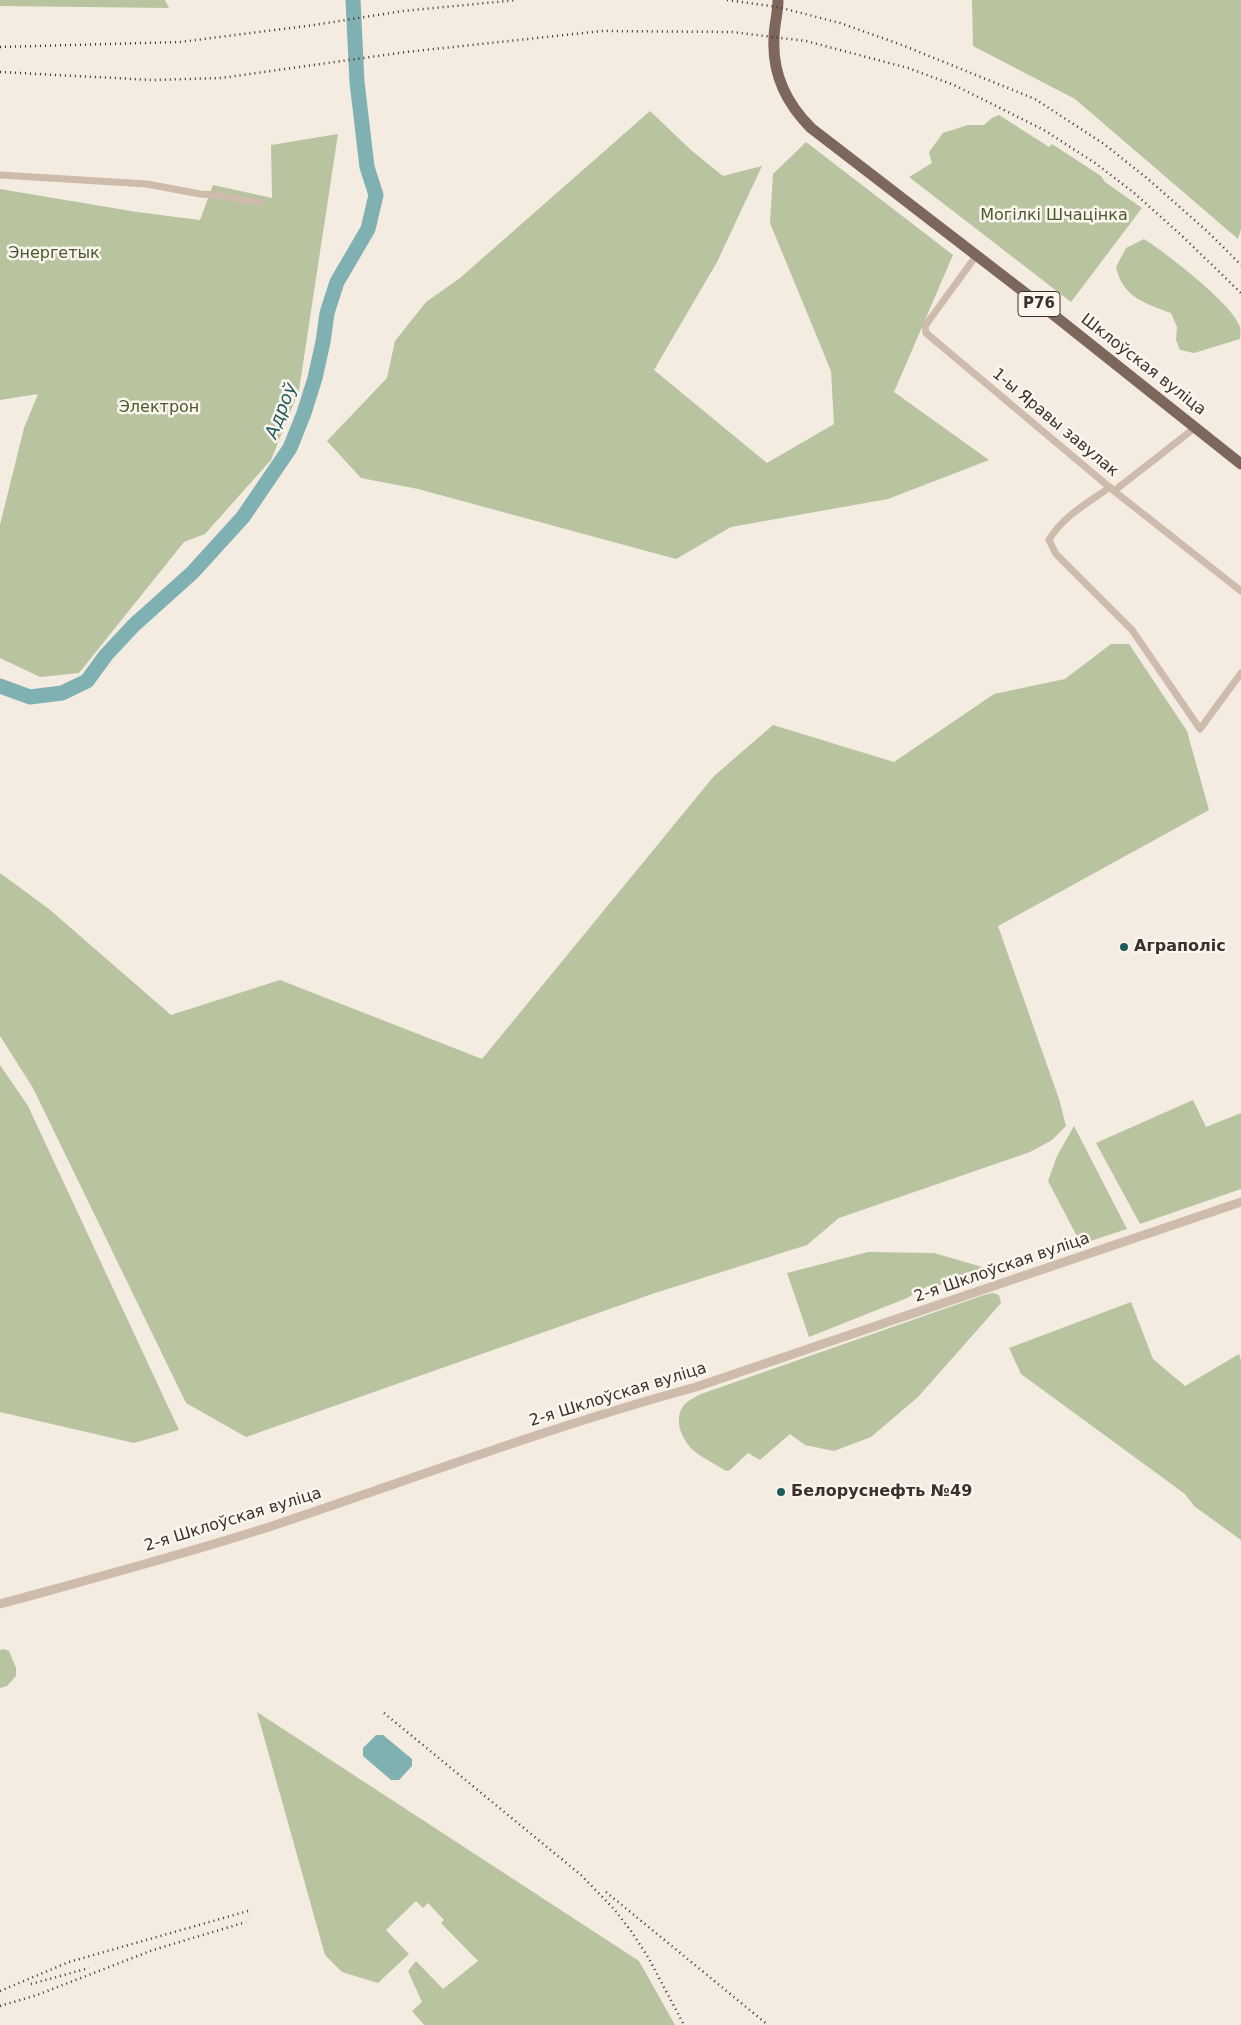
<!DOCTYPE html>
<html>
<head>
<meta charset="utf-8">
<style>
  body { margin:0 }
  canvas { display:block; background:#f4ebe1 }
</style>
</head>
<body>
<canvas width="1241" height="2025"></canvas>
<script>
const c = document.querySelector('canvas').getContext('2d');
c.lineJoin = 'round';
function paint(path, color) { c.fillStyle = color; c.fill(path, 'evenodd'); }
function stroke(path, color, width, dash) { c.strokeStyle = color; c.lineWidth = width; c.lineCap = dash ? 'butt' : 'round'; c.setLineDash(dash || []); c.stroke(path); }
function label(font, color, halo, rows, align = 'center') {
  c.font = font + ' "DejaVu Sans",sans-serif'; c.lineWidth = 5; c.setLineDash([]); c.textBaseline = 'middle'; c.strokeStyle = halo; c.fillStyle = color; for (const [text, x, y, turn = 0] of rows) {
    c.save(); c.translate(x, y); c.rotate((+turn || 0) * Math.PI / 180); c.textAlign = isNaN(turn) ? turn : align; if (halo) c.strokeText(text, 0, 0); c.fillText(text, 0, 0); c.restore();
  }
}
const green = new Path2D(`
  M0 0H165L169 8 0 6Z
  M972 0H1241V229L1238 239 1075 99 973 46Z
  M650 111 692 151 723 176 762 166 717 262 654 370 767 463 834 424 831 371 770 223 773 174 806 142 953 255 894 392 989 460 888 499 731 527 676 559 418 489 361 478 327 441 387 378 395 341 426 302 460 278Z
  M999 115 1049 147 1052 144 1101 176 1105 182 1142 208 1071 302 909 177 932 163 929 152 943 133 968 125H984L992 118Z
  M338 134 299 390 271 460 205 534 184 542 79 673 40 677 0 658V525L24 428 38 394 0 400V189L137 212 200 220 213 185 272 198 271 145Z
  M1144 239C1166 253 1233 304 1240 327 1241 330 1240 335 1240 339L1194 353 1180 350 1176 340 1177 327 1171 313C1145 303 1123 298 1116 267L1126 248Z
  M1111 644H1129L1187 731 1209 810 998 926 1059 1099 1066 1126 1052 1140 1030 1152 839 1218 807 1245 655 1293 246 1437 186 1403 33 1088 0 1036V873L49 909 171 1015 280 980 482 1059 714 776 773 725 894 762 994 694 1065 679Z
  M0 1065 28 1106 179 1430 134 1443 0 1412Z
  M1193 1100 1206 1127 1241 1113V1189L1140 1224 1096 1143Z
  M1074 1126 1127 1229 1081 1244 1048 1181 1057 1156Z
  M868 1252 934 1253 989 1269 970 1282 928 1286 907 1298 809 1337 787 1273Z
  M993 1293 999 1295 1001 1303 918 1397 871 1437 834 1451 805 1445 790 1434 760 1460 748 1453 730 1470 726 1471C716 1464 702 1458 693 1450 680 1438 672 1415 687 1402 691 1399 697 1396 701 1394L984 1295Z
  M1131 1302 1153 1359 1185 1386 1239 1354 1241 1361V1540L1194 1506 1185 1494 1021 1374 1009 1348Z
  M4 1649 9 1651 16 1668V1676L7 1686 0 1688V1650Z
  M257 1712 639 1961 675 2025H424L412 2011 422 2002 408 1971 416 1961 443 1989 478 1961 441 1923 444 1920 428 1903 423 1908 416 1901 386 1930 409 1954 378 1983 342 1972 325 1955Z`);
const water = new Path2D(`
  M376 1735H383L412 1759V1766L399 1780H391L363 1756V1748Z`);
const river = new Path2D(`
  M0 686 30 697 62 693 87 681 106 655 134 625 192 573 243 517 290 448 304 413 315 378 323 342 327 313 337 282 368 229 376 195 367 167 357 82 353 0`);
const minor = new Path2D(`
  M0 175 147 184 200 194 216 195 262 203
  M976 256 925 326 926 333 1114 491 1241 591
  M1110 487C1088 503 1063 516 1049 540L1056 554 1132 630 1200 729 1241 673
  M1114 491 1196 427`);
const tertiary = new Path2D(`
  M0 1604C91 1579 182 1555 272 1526 413 1479 552 1426 696 1387L1241 1202`);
const primary = new Path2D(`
  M778 0C778 13 774 26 774 38 772 74 786 103 811 128L1050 312 1241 464`);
const rail = new Path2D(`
  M727 0 778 7 840 23 902 45 1035 99 1104 144 1148 179 1209 233 1241 265
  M0 47 180 42 314 25 403 11 517 0
  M0 72 152 80 221 78 406 52 602 31 732 32 806 41 908 68 954 85 1044 130 1095 163 1133 192 1180 234 1241 293
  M384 1713 581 1875 614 1909 631 1931 648 1957 684 2025
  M606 1892 768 2025
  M31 1984 89 1968
  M0 1991 69 1962 248 1911
  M0 2006 37 1995 153 1950 246 1922`);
const markers = [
  [1124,947,5,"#1f5a5e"],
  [781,1492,5,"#1f5a5e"]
];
const shields = [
  [1039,304,42]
];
const shieldNames = [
  ["Р76",1039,304]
];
const parkNames = [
  ["Могілкі Шчацінка",1054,216],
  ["Энергетык",54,254],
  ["Электрон",159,408]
];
const streetNames = [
  ["Шклоўская вуліца",1143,365,38],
  ["1-ы Яравы завулак",1055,423,40],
  ["2-я Шклоўская вуліца",1002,1268,-19],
  ["2-я Шклоўская вуліца",618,1395,-17],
  ["2-я Шклоўская вуліца",233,1520,-17]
];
const poiNames = [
  ["Аграполіс",1134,947],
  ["Белоруснефть №49",791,1492]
];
const waterNames = [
  ["Адроў",282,411,-69]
];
paint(green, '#b8c4a0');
paint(water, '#7fb0b2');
stroke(river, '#7fb0b2', 15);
stroke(minor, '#cdbbac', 7);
stroke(tertiary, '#cdbbac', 9);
stroke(primary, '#7d675c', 11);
stroke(rail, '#3b302b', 2.5, [1, 4]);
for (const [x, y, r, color] of markers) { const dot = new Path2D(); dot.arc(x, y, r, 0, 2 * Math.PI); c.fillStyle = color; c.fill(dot); stroke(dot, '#fbf5ee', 2); }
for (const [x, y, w] of shields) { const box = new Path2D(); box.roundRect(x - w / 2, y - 12.5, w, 25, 4); c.fillStyle = '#fbf5ee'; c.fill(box); stroke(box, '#3b302b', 1); }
label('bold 15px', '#3b302b', null, shieldNames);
label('16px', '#4a5a2e', '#fbf5ee', parkNames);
label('16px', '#3b302b', '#fbf5ee', streetNames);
label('bold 16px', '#3b302b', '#fbf5ee', poiNames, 'left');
label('italic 18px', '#1f5a5e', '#fbf5ee', waterNames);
</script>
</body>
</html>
